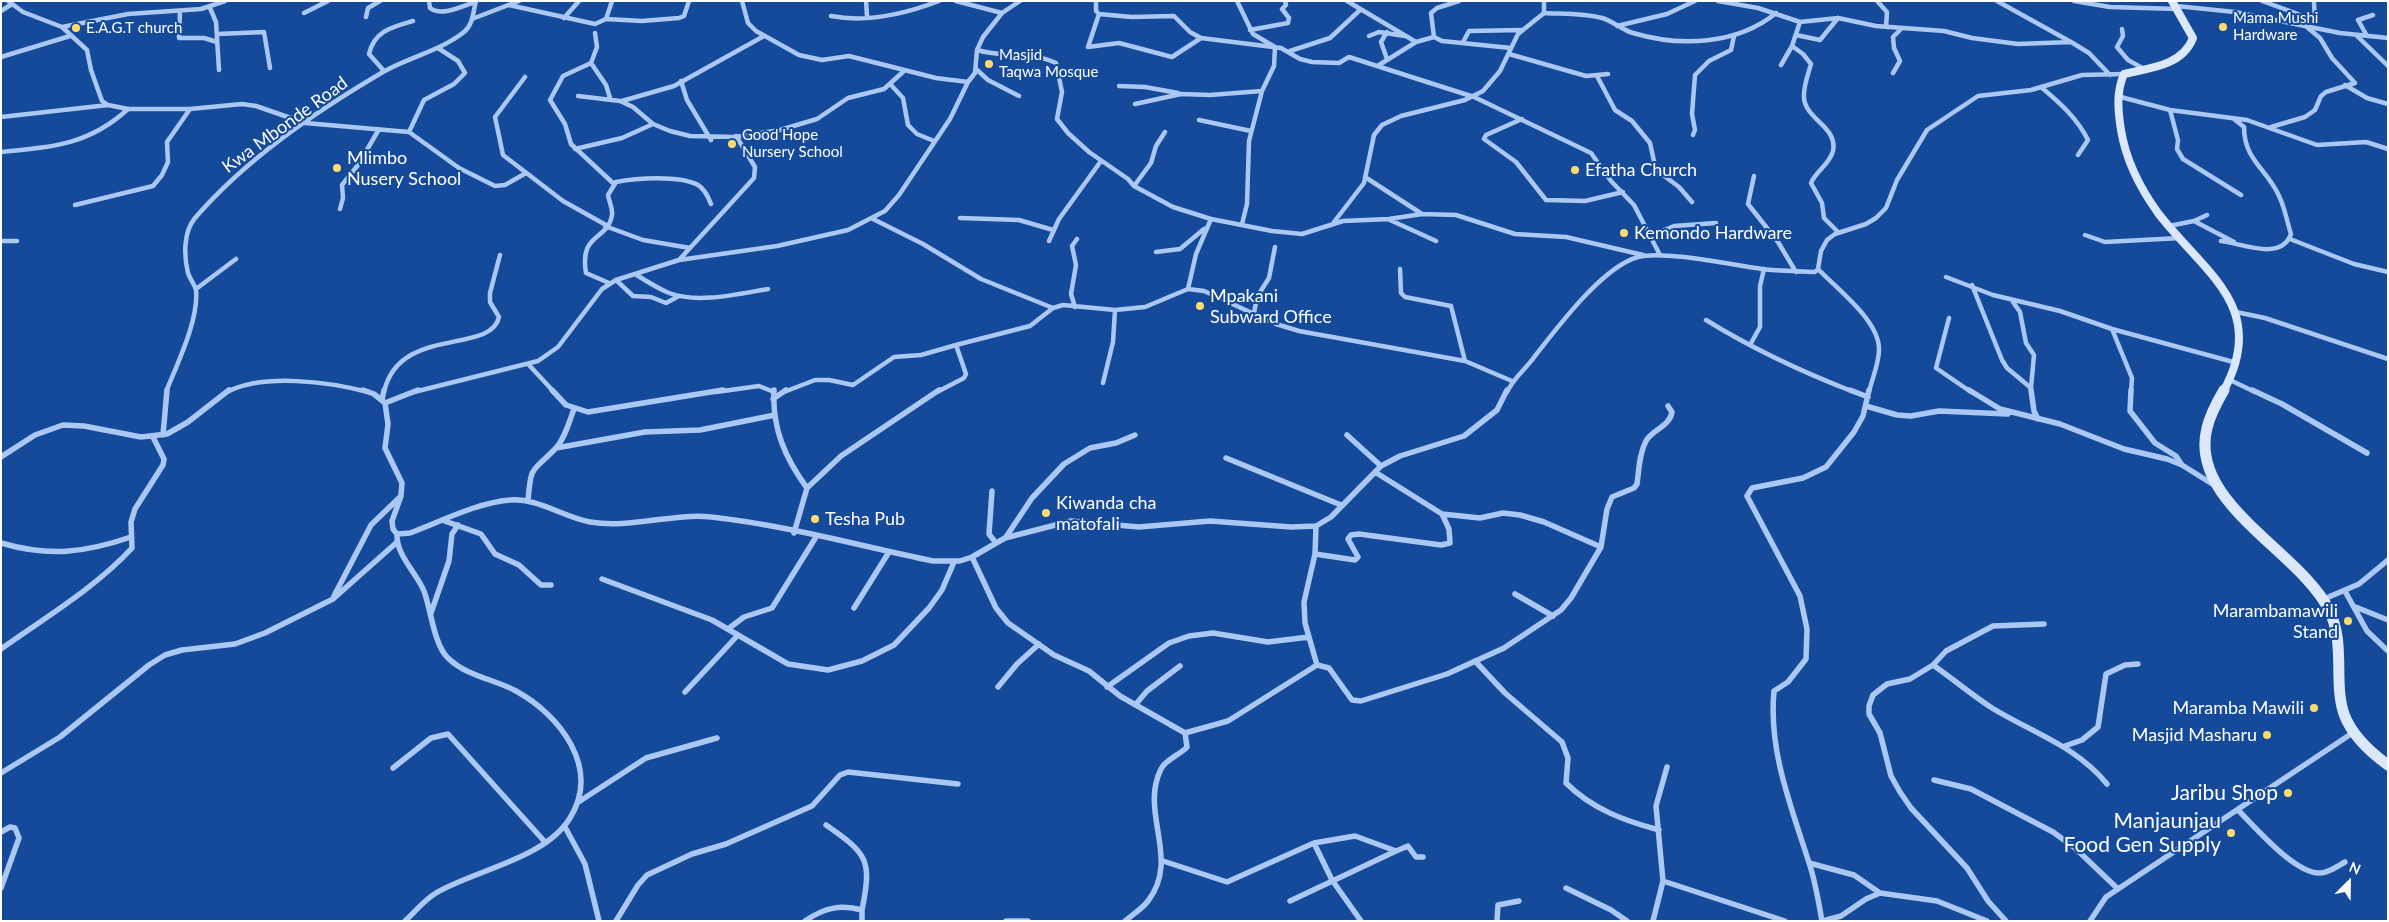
<!DOCTYPE html>
<html>
<head>
<meta charset="utf-8">
<style>
  body { margin:0 }
  #map { position:relative; width:2389px; height:922px; overflow:hidden; background:#154a9b; font-family:Lato,sans-serif }
  canvas { display:block }
  .frame { position:absolute; inset:0; border:2px solid #fff; pointer-events:none }
  .north { position:absolute; left:2324px; top:857px; width:50px; height:50px; -webkit-text-stroke:4px #154a9b; paint-order:stroke; rotate:23deg; font-size:14px; font-weight:700; line-height:20px; text-align:center; color:#fff }
  .north::after { content:''; display:block; margin:auto; width:18px; height:22px; background:#fff; clip-path:polygon(50% 0,100% 100%,50% 72%,0 100%) }
</style>
</head>
<body>
<div id="map">
<canvas width="2389" height="922"></canvas>
<div class="frame"></div>
<div class="north">N</div>
</div>
<script>
const c = document.querySelector('canvas').getContext('2d');
c.lineJoin = 'round';
function stroke(path, color, width, dash) { c.strokeStyle = color; c.lineWidth = width; c.lineCap = dash ? 'butt' : 'round'; c.setLineDash(dash || []); c.stroke(path); }
function label(font, color, halo, rows, align = 'center') {
  c.font = font + ' Lato,sans-serif'; c.lineWidth = 4; c.setLineDash([]); c.textBaseline = 'middle'; c.strokeStyle = halo; c.fillStyle = color; for (const [text, x, y, turn = 0] of rows) {
    c.save(); c.translate(x, y); c.rotate((+turn || 0) * Math.PI / 180); c.textAlign = isNaN(turn) ? turn : align; if (halo) c.strokeText(text, 0, 0); c.fillText(text, 0, 0); c.restore();
  }
}
const streetFar1 = new Path2D(`
  M8 1 23 12 62 27 87 50 91 70 102 101 108 105 128 109H190L242 104 256 106 305 123 409 132 459 168 495 186 505 185 526 173
  M429 1 430 8C442 17 462 6 475 2
  M742 1 748 23 756 31 799 55 822 60 849 56 936 78 968 82
  M866 1 867 16
  M956 1 1002 13
  M1096 1V11L1099 14 1132 17 1174 16 1190 32 1201 38 1281 48 1300 59 1312 62 1339 63 1349 57 1474 97 1591 153 1611 181 1634 205 1660 255
  M1237 1 1253 34 1275 47 1274 66 1262 91 1249 141 1247 204 1242 224
  M1347 1 1416 42
  M1459 1 1437 8 1431 13 1434 37 1442 41 1511 48
  M1544 1V13
  M1718 1 1758 8 1800 22 1838 18 1876 26 1944 31 1972 38 2018 44 2071 42 2089 53 2110 75
  M1877 1 1887 12 1886 27
  M1997 1 2071 42
  M2074 1 2110 7 2178 9
  M2262 1 2298 14 2304 19V26
  M509 5 595 24 606 19 612 1
  M2176 6 2235 12 2340 33 2388 38
  M210 8 216 22 219 70
  M1 11 12 4
  M180 11 179 38H204L217 42
  M304 13 328 1
  M1099 14 1088 47 1119 43 1172 57 1201 38
  M831 16C867 23 905 14 939 1
  M366 17 368 8 380 1
  M564 18 579 1
  M472 19 519 1
  M606 19 642 21 679 18 684 16 689 1
  M2304 19H2315L2314 3
  M1800 22 1792 46 1803 54 1811 64C1808 75 1803 87 1804 98 1806 120 1838 127 1833 151 1830 164 1816 171 1811 183L1822 203 1824 218 1838 232
  M1617 26 1667 14 1695 1
  M62 27 128 14 201 9 225 1
  M2122 29 2123 36 2117 47 2128 60 2144 69
  M1250 30 1288 23 1289 18 1282 9 1286 5 1285 1
  M1387 32 1381 42 1387 59
  M595 33 597 47 591 63 606 85 610 98
  M218 34 264 32 270 68
  M1796 35 1820 40 1838 18
  M1369 36 1379 32 1405 36
  M2357 36 2388 66
  M2367 36 2358 20 2373 15
  M1463 42 1469 31 1522 30
  M977 50C1003 58 1031 51 1056 63L1062 92 1057 119 1068 133 1089 152 1128 179 1134 186 1173 207 1211 219 1272 231 1302 234 1343 221 1389 219 1422 214 1456 215 1515 234 1566 237 1643 255
  M1290 51 1330 38 1360 10
  M1509 54 1586 76 1608 74
  M1 57 70 36
  M591 63 563 76 550 100 565 124 571 144 614 184
  M1379 65 1416 42 1434 37
  M1781 65 1792 46
  M976 69 988 80 1019 96
  M384 71 369 54C374 31 392 27 413 21
  M1893 73 1900 61 1894 48 1893 37 1901 29
  M1597 76 1615 110 1632 121 1650 143 1655 166 1659 172 1679 187 1692 202
  M525 77 495 117 503 155 563 201 606 225
  M681 81 687 100 711 140
  M891 85 903 98 908 125 917 134 934 141
  M2345 85 2367 98 2388 104
  M1119 86 1145 87 1178 93
  M2041 87C2060 103 2077 118 2088 140L2078 155
  M578 96 620 101 633 107 653 124 670 131 690 136 735 137 780 130 817 119 848 98 884 89 904 71
  M2117 96 2170 110 2247 120 2317 145 2366 142 2388 149
  M622 101 674 86 764 36
  M1135 104 1181 94 1210 95 1262 91
  M2170 110 2178 140 2177 149 2183 159 2241 195
  M1 117 108 105
  M1522 119 1486 135 1484 139 1516 162 1546 200 1585 201 1623 192
  M1199 120 1251 131
  M2271 127 2305 117 2315 110 2321 96 2326 92 2355 83 2332 58 2320 38 2308 28
  M409 132 424 100 454 84 465 73 458 61 438 48
  M1693 135 1695 130 1692 114 1695 75 1709 61 1731 50 1734 36
  M575 149 622 138 653 124
  M1 152C52 147 89 145 128 109
  M1754 176 1748 204 1778 242 1796 272
  M1365 177 1422 214
  M1134 186 1151 163 1156 146 1165 132
  M75 205 153 186 162 175 168 162 167 142 190 109
  M340 209 343 198 342 185 358 165 378 131
  M960 218 1019 220 1053 230
  M873 219 923 244 981 279 1053 308
  M1390 220 1436 241
  M2194 221 2234 242
  M1334 222 1364 183 1374 135 1382 125 1401 116 1465 100 1483 91 1500 71 1518 34 1544 13C1563 14 1583 13 1602 18 1613 21 1622 30 1633 33 1680 47 1737 45 1776 13
  M605 226 643 240 690 248
  M2169 226 2194 221 2207 215
  M2085 235 2105 242 2180 238
  M1651 236 1674 226 1716 223
  M2290 239 2354 264 2388 272
  M1 241H17
  M1049 241 1059 219 1101 161
  M2221 241C2241 243 2281 262 2291 234 2287 222 2285 208 2279 196 2267 169 2244 160 2244 127L2234 119
  M1156 252 1180 249 1204 229
  M679 260 754 178 755 167 736 136
  M1400 269 1401 293 1405 297 1451 306 1465 361
  M1818 269C1837 289 1880 321 1879 350 1879 363 1872 379 1869 392
  M635 274C646 281 657 288 669 293 698 304 738 294 768 289
  M1946 277 1993 295 2060 311 2112 329 2237 363
  M616 280 633 296 651 297 666 303 679 296
  M609 283 586 273C579 232 608 241 612 215 613 208 609 202 608 195L616 182C636 178 679 175 698 185 705 189 708 197 711 204
  M1972 285 2002 360 2007 368 2031 388V392
  M196 289 236 259
  M1188 289 1196 254 1211 219
  M2011 299 2020 312 2026 343 2034 355 2031 388
  M1075 307 1071 294 1076 265 1072 246 1077 239
  M2236 312 2265 318 2388 359
  M1254 313 1257 297 1269 278 1275 247
  M1949 318 1936 368 1971 392
  M1706 320C1753 349 1802 372 1854 392
  M2112 329 2132 378 2131 392
  M1750 345 1760 327V286L1764 269
  M529 365 554 392
  M2230 380 2255 392
  M1103 383 1113 342 1115 310
  M166 392C177 364 199 320 196 290 195 285 190 279 188 273 184 257 183 232 195 218 246 159 315 112 383 72 409 57 440 51 464 32 473 25 473 12 476 1
  M227 392C264 373 329 382 368 392
  M384 392C399 325 491 355 499 317L490 302V293L500 255
  M414 392 538 361 558 347 602 289 616 280 679 260 777 246 848 230 885 211 899 195 950 119 968 82 975 73 977 50 983 37 1002 13 1020 1
  M716 392 759 386 774 392
  M784 392 815 380H829L853 385 894 357 921 355 956 345
  M937 392 964 378 966 374 956 345 1030 326 1053 308 1063 305 1115 310 1145 307 1188 289 1204 291 1276 324 1299 331 1465 361 1512 381
  M1507 392C1514 377 1526 369 1535 356 1557 328 1602 267 1638 257 1664 250 1732 265 1762 269 1779 271 1797 271 1815 272L1818 269 1821 251 1827 240 1835 234 1866 224 1876 218 1886 208 1897 180 1927 130 1978 96 2031 90 2082 75 2124 74`);
const street = new Path2D(`
  M363 390 374 394 385 403 388 424 385 448 402 483 401 496 392 521 393 529 397 534 410 533C442 521 476 503 510 500 538 498 563 517 590 522 630 529 671 513 711 517 785 525 860 546 933 561H960L972 557 1005 538 1071 521 1139 527 1210 521 1291 527 1316 526 1331 517 1381 466 1400 456 1464 436 1497 410 1507 390
  M552 390 566 405 588 412 723 390
  M774 390C772 428 785 458 807 488
  M1850 390 1868 397
  M1969 390 2000 409 2060 424 2124 449 2167 459 2182 465 2214 485
  M2031 390 2034 411 2038 419
  M2131 390 2130 411 2155 443 2176 456 2182 465
  M2252 390 2282 404 2367 453
  M773 399 786 390
  M382 400 384 390
  M385 403 418 390
  M1866 406 1897 415 1911 416 1939 411 2008 414
  M163 435 167 390
  M1347 435 1381 466
  M556 448 645 432 700 430 775 415
  M1 457 35 435 63 425 84 426 141 437 167 434 188 422 229 390
  M1226 458 1341 505
  M992 491 989 534 996 543
  M528 501C531 463 532 473 556 448 565 438 569 422 574 409
  M1442 514 1480 518 1503 513 1520 515 1544 522 1601 547
  M442 520 481 534 495 554 519 565 541 585H551
  M794 533 807 488 841 456 939 390
  M397 534C396 555 416 572 424 591 431 610 434 645 448 658 466 676 494 679 516 691 560 715 601 768 570 818 545 859 475 870 436 893 424 900 415 912 405 921
  M1006 537 1032 498 1064 464 1090 448 1116 443 1135 435
  M1 543C49 557 84 553 131 537
  M1315 554 1355 560 1358 557 1348 539 1351 535 1359 534 1441 545 1450 543 1449 529 1442 514 1375 472
  M972 557 996 608 1008 623 1054 655 1089 671 1120 696 1185 733
  M602 579 712 620 788 664 828 670 862 661 894 645 929 608 942 590 954 562
  M2346 593 2367 631 2388 651
  M1515 594 1553 616
  M334 596 371 525 401 496
  M2324 599 2359 584 2388 560
  M2353 606 2388 620
  M854 608 889 552
  M431 613 449 561 452 534 458 525
  M728 629 744 617 772 608 816 537
  M1 649C46 617 95 588 132 548L131 522 135 509 163 465 164 459 153 437
  M1475 661 1505 693 1562 742 1568 758 1566 783C1592 809 1625 821 1659 830
  M1317 665 1329 668 1352 700 1361 701 1447 674 1504 648 1561 610 1571 598 1601 547 1607 509 1612 497 1634 488 1637 484C1639 470 1639 454 1646 441 1652 430 1670 426 1672 412L1668 406
  M1933 665C1953 679 1972 695 1992 708 2033 733 2076 746 2107 784
  M998 687 1017 664 1039 644
  M1107 687 1169 643 1189 636 1213 633 1268 642 1309 637
  M685 692 738 635
  M1136 704 1147 691 1180 666
  M2065 746 2082 740 2098 727 2106 674 2125 665 2138 664
  M393 768 431 738 448 734 545 842
  M1 773 60 737 149 665 165 655 182 650 235 644 265 633 333 599 396 543
  M1934 780 1971 789 2053 832 2075 848 2118 889
  M580 801 646 758 717 738
  M2238 810C2255 827 2295 874 2320 873 2329 873 2338 866 2345 862
  M826 825C868 854 872 860 862 910
  M565 827 585 864 599 921
  M1 832 10 827 15 828 19 838 1 888
  M1314 843 1332 880 1361 921
  M1163 861 1227 882 1314 843 1355 836 1396 851 1408 846 1416 857H1423
  M1809 863 1854 875 1880 893
  M1663 881 1785 921
  M1566 888 1611 910 1627 921
  M1290 901 1396 851
  M616 921 638 885 647 875 692 854 726 844 812 806 840 775 848 772 958 784
  M805 921C824 908 840 904 862 910V921
  M1006 921H1028
  M1125 921C1132 915 1142 909 1148 901 1181 858 1139 813 1161 769 1166 759 1180 755 1187 747L1185 733 1228 721 1317 665 1305 623 1304 602 1315 554 1316 526
  M1497 921 1498 905 1519 901
  M1653 921 1663 881 1656 806 1667 767
  M1822 921C1819 904 1816 886 1811 869 1793 811 1768 753 1774 691L1788 682 1806 659 1807 629 1800 596 1747 496 1752 488 1803 478 1826 467 1854 432 1863 416 1869 390
  M1823 921 1841 916 1866 899 1880 893 1937 901 1987 921
  M2006 921 1988 901 1967 868 1911 808 1900 792 1891 776 1880 733 1869 714V706L1873 695 1887 684 1910 679 1933 665 1946 651 1993 626 2044 624
  M2090 921 2106 897 2354 732`);
const secondaryFar1 = new Path2D(`
  M2172 1 2193 38C2182 66 2150 68 2124 74 2116 92 2118 111 2121 130 2126 161 2140 188 2158 213 2204 273 2270 307 2223 392`);
const secondary = new Path2D(`
  M2224 390C2217 402 2210 415 2207 428 2188 503 2301 552 2329 610 2346 644 2333 682 2344 714 2352 736 2370 752 2388 765`);
const markers = [
  [2223,27,5,"#ffdb6d"],
  [76,28,5,"#ffdb6d"],
  [989,64,5,"#ffdb6d"],
  [732,144,5,"#ffdb6d"],
  [337,168,5,"#ffdb6d"],
  [1575,170,5,"#ffdb6d"],
  [1624,233,5,"#ffdb6d"],
  [1200,306,5,"#ffdb6d"],
  [1046,513,5,"#ffdb6d"],
  [815,519,5,"#ffdb6d"],
  [2348,621,5,"#ffdb6d"],
  [2314,708,5,"#ffdb6d"],
  [2267,735,5,"#ffdb6d"],
  [2288,793,5,"#ffdb6d"],
  [2231,833,5,"#ffdb6d"]
];
const farPoinames = [
  ["Mama Mushi",2233,18],
  ["Hardware",2233,35],
  ["E.A.G.T church",86,28],
  ["Masjid",999,55],
  ["Taqwa Mosque",999,72],
  ["Good Hope",742,135],
  ["Nursery School",742,152]
];
const streetNames = [
  ["Kwa Mbonde Road",285,125,-36]
];
const poiNames = [
  ["Mlimbo",347,158],
  ["Nusery School",347,179],
  ["Efatha Church",1585,170],
  ["Kemondo Hardware",1634,233],
  ["Mpakani",1210,296],
  ["Subward Office",1210,317],
  ["Kiwanda cha",1056,503],
  ["matofali",1056,524],
  ["Tesha Pub",825,519],
  ["Marambamawili",2338,611,"right"],
  ["Stand",2338,632,"right"],
  ["Maramba Mawili",2304,708,"right"],
  ["Masjid Masharu",2257,735,"right"]
];
const nearPoinames = [
  ["Jaribu Shop",2278,793],
  ["Manjaunjau",2221,821],
  ["Food Gen Supply",2221,845]
];
stroke(streetFar1, '#abc8f3', 4.5);
stroke(street, '#abc8f3', 5.5);
stroke(secondaryFar1, '#dbe8fc', 8);
stroke(secondary, '#dbe8fc', 11);
for (const [x, y, r, color] of markers) { const dot = new Path2D(); dot.arc(x, y, r, 0, 2 * Math.PI); c.fillStyle = color; c.fill(dot); stroke(dot, '#154a9b', 2); }
label('15px', '#fff', '#154a9b', farPoinames, 'left');
label('18px', '#fff', '#154a9b', streetNames);
label('18px', '#fff', '#154a9b', poiNames, 'left');
label('21px', '#fff', '#154a9b', nearPoinames, 'right');
</script>
</body>
</html>
